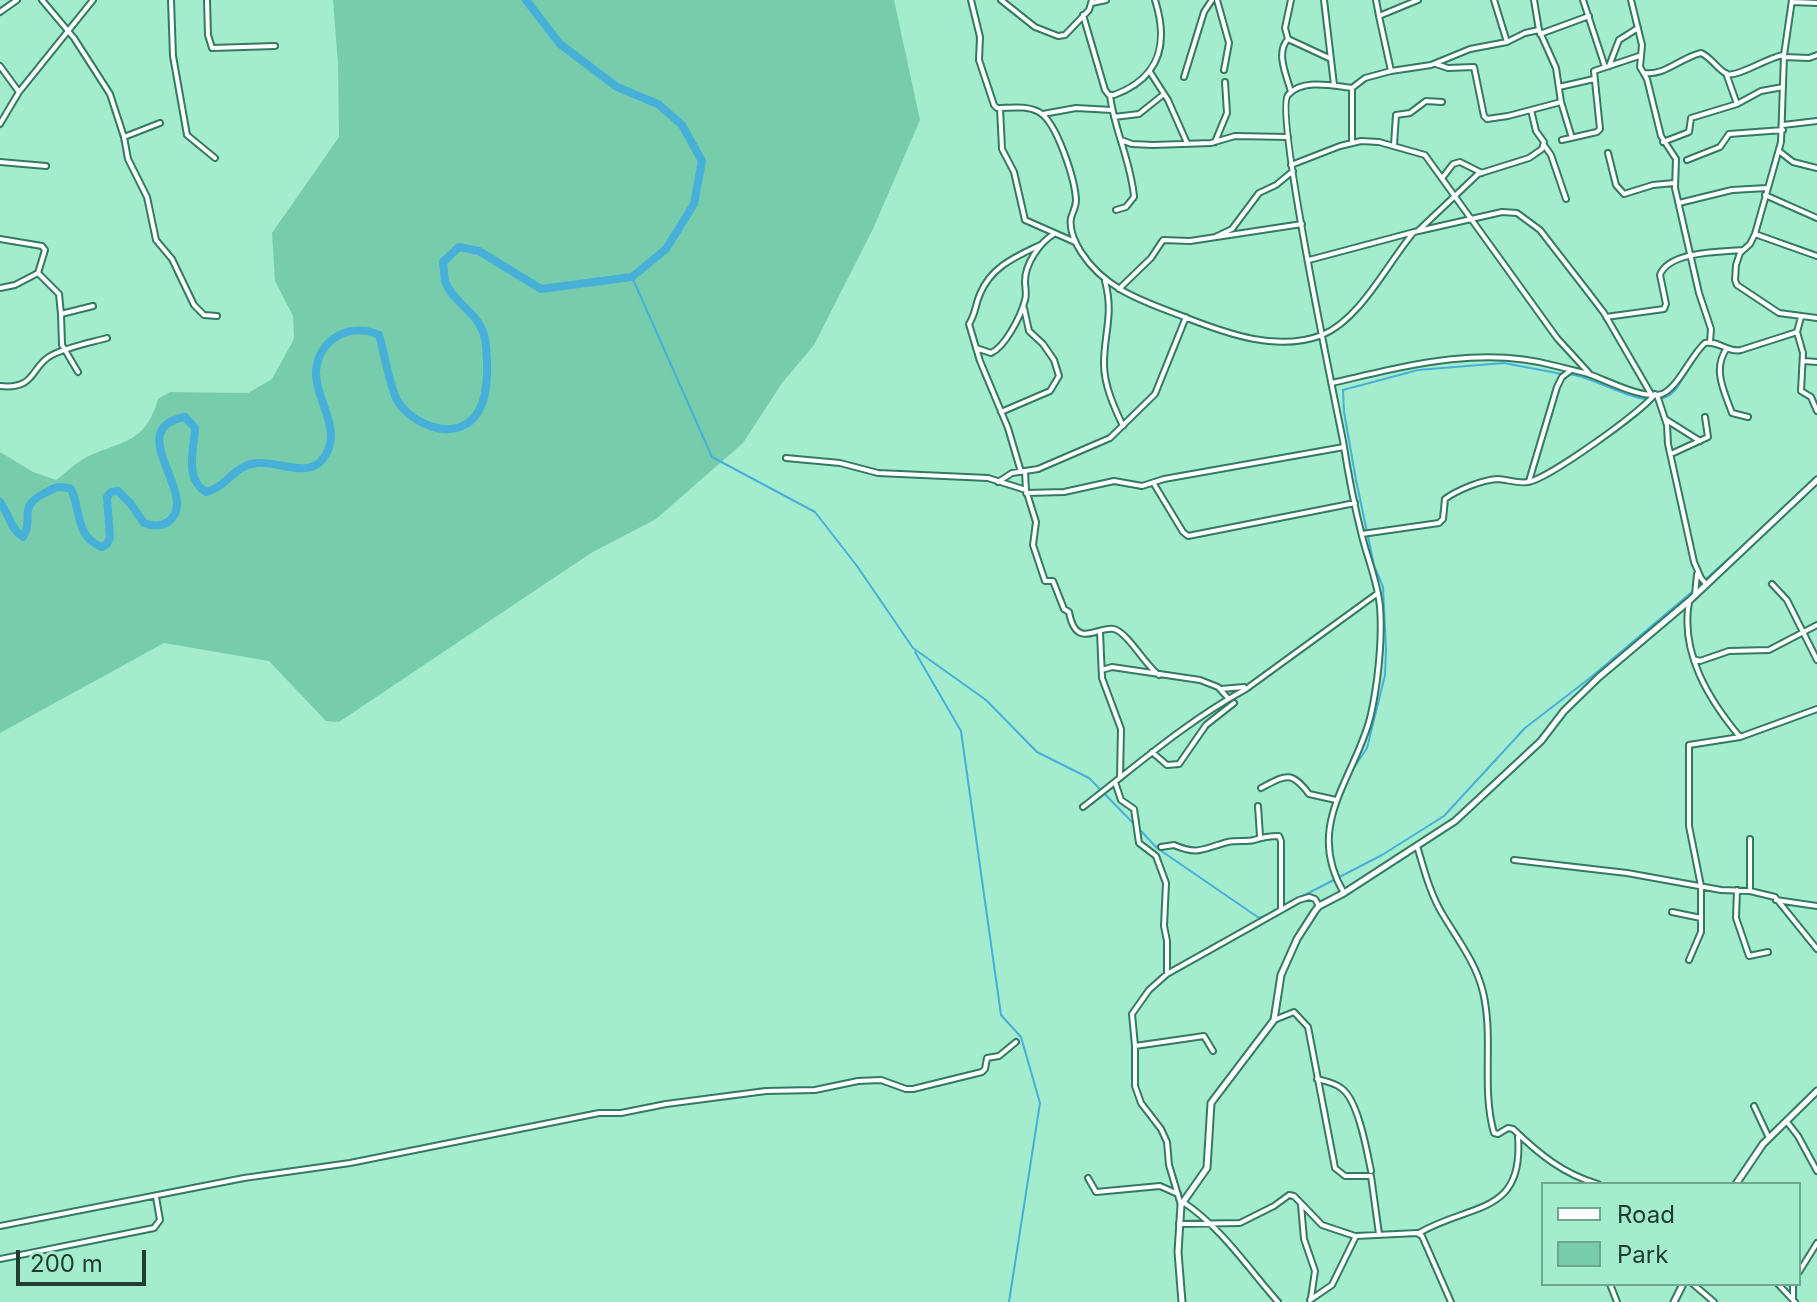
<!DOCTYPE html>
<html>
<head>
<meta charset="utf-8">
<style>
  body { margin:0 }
  #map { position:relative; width:1817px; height:1302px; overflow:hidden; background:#a4ecce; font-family:Inter,sans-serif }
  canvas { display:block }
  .legend { position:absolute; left:1541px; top:1182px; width:260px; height:104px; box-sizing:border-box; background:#a4ecce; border:2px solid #6fa690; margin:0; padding:10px 14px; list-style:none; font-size:24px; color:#203d32 }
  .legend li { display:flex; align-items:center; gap:16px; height:40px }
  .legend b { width:40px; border:2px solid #6fa690 }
  .scale { position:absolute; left:16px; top:1250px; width:130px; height:36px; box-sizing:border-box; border:4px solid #203d32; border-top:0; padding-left:10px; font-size:24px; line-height:28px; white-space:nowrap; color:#203d32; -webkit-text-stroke:6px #a4ecce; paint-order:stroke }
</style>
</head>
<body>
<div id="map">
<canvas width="1817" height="1302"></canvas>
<ul class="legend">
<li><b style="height:10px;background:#fff"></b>Road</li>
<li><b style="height:22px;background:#77ccac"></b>Park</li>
</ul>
<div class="scale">200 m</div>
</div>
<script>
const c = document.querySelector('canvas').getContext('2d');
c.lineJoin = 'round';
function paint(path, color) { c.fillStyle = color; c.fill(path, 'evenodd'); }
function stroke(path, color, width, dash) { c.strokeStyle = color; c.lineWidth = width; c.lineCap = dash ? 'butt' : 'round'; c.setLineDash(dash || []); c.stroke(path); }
const green = new Path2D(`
  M333 0H894L920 120 873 229 814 345 782 383 743 443 656 519 591 553 339 722 326 721 269 661 164 643 0 733V452L33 472 56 480C66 473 76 462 87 457 123 440 145 444 158 399L170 392 248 393 272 379 294 339 293 316 275 281 272 233 339 137 338 64Z`);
const stream = new Path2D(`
  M632 277 712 457 815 512 857 566 913 648 986 700 1037 752 1089 778 1135 825
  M1568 374C1596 376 1643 411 1668 396 1677 391 1682 379 1687 370
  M1763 528 1817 476
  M1698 586 1753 537
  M915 652 961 731 1001 1015 1021 1037 1040 1103 1009 1302
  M1351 772 1367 748 1385 675 1386 650 1383 587 1374 565 1356 480 1344 412 1343 390 1418 370 1504 363 1562 374
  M1140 830 1157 848 1259 918 1274 912
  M1297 899 1382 855 1444 816 1525 728 1590 678 1693 591`);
const river = new Path2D(`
  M0 502C10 516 10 528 23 537 35 518 16 507 45 493 55 487 60 485 71 489 81 510 75 537 102 547L107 544 110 538 107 497 111 492 118 491 130 503 144 523C152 526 160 527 168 522 203 497 120 429 185 417L195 428C194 449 184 479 206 492 227 487 235 464 258 463 278 461 307 478 322 460 346 432 314 399 316 371 319 338 351 322 379 335 384 351 390 388 397 400 412 426 459 444 478 412 489 394 488 367 486 346 484 313 453 305 445 281 444 275 444 268 443 262L459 247 479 251 541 289 632 277 666 249 694 204 702 161 682 125 658 104 617 87 560 44 526 0`);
const street = new Path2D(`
  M42 0 74 38 110 94 124 137 128 159 147 197 156 240 172 259 194 305 204 315 217 316
  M171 0 173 56 187 135 215 158
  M207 0 208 35 212 48 275 46
  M971 0 980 37 979 60 994 105 997 108C1011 108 1026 105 1039 112 1057 122 1075 180 1076 200 1076 207 1073 211 1071 218 1069 230 1074 241 1081 252 1106 291 1146 302 1187 318 1228 334 1278 352 1322 335 1361 319 1388 262 1414 232
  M1001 0 1035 27 1058 36 1065 35 1089 10 1092 0
  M1217 0 1229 43 1224 70
  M1291 0 1285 28 1288 39 1329 58
  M1324 0 1334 85
  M1376 0 1379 16
  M1494 0 1507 42
  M1534 0 1539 30 1556 68 1561 102 1572 138
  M1583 0 1605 67
  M1631 0 1642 45 1640 67 1647 79 1661 136 1676 159 1675 188 1699 293 1711 329 1710 342
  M1792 0 1784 55 1781 142 1755 234 1750 244 1740 253 1736 265 1735 280 1737 285 1779 313 1817 318
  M1792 2 1817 3
  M1092 3 1106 0
  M0 12 17 0
  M1083 15 1105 90 1109 95H1114C1160 78 1169 44 1155 0
  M1540 34 1589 16
  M1288 39C1275 53 1287 76 1291 92
  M1784 57 1809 58 1817 55
  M1436 64 1448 68 1474 67 1484 116 1487 119 1508 116 1561 102
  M0 66 19 92
  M1609 66 1619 40 1638 28
  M1391 71 1379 16 1418 0
  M1150 72 1168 100 1187 143
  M1644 73C1665 76 1680 58 1701 53 1712 58 1718 70 1727 74 1737 78 1770 56 1784 55
  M1726 73 1737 104
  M1184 77 1204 12 1212 0
  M1559 87 1594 79
  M1110 95C1114 130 1131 161 1134 197L1126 207 1116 210
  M1000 108 1002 149 1014 172 1025 220 1075 242
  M1043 114 1076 108 1112 110
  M1114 117 1139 114 1164 94
  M0 124 19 92 93 0
  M1783 125 1817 121
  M124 137 160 123
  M1121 140 1132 144 1153 145 1211 143 1235 136 1288 137
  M1562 140 1597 132 1600 129 1594 71 1639 56
  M1215 142 1227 113 1225 82
  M1663 142 1689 132 1691 118 1737 104 1761 91 1783 87
  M1352 143V88L1365 78 1391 71 1431 65 1470 49 1507 42 1525 33 1539 30
  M1394 145 1396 115 1410 113 1426 101 1442 102
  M1544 145 1551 155 1566 199
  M1779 151 1793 162 1817 168
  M1608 153 1616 185 1624 194 1653 185 1674 183
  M1687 160 1720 147 1729 134 1783 130
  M0 162 46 166
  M1291 165 1340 146 1361 141 1379 142 1425 155 1557 338 1589 373
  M1443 177 1453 164 1460 162 1482 173
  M1765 195 1817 218
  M1679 203 1732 190 1767 188
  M1419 230 1478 174 1529 158 1542 149 1544 142 1536 131 1531 110
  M1755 234 1817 256
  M1215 237 1232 229 1259 193 1276 185 1293 171
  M0 239 42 246 45 250 38 273 15 285 0 288
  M1309 260 1414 232 1502 212 1517 213 1540 230 1588 292 1604 313 1651 394
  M38 273 59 294 61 314 93 306
  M1105 281C1114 315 1104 332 1104 364 1104 385 1114 407 1123 426
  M1119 289 1151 258 1163 240 1190 241 1302 224
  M61 314 62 345 78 372
  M1606 317 1664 309 1666 304 1660 275C1669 251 1720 252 1743 250
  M1797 332 1803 353 1801 391 1811 397 1817 411
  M976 348 991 353C1005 347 1021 316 1025 300 1027 294 1025 288 1025 281 1025 264 1040 242 1054 234
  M1727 348C1712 369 1724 391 1732 413L1748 417
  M1804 361 1817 362
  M1332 383C1405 366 1481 345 1556 366 1567 369 1580 371 1591 375 1608 381 1644 400 1662 394 1678 388 1691 355 1705 343 1718 340 1728 353 1741 350L1797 332 1801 317
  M0 386C37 390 30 366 52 355 68 347 89 343 107 338
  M1657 395 1667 425 1668 444 1694 562 1701 578 1706 584
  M1001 412 1050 391 1059 376 1054 360 1043 344 1029 331 1024 308
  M1665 419 1700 441
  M1671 454 1708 437 1705 417
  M786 458 840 463 878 473 988 478 1026 490
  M1025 471 1026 490 1036 522 1033 545 1045 581H1053L1064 609 1069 612C1076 651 1099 625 1114 629 1128 633 1145 665 1159 675
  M1021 472 1008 428 980 361 969 324C976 313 975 305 980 294 991 267 1015 257 1040 245
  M1529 481 1557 387 1562 377 1570 371
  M998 482 1012 473 1038 469 1110 438 1155 394 1186 317
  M1154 484 1183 532 1188 536 1355 503
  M1026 493 1064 492 1114 481 1142 486 1164 479 1344 447
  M1362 534 1439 523 1443 519 1445 499C1457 490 1482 480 1497 479 1507 479 1517 484 1528 482 1548 479 1643 411 1655 394
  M1772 584 1787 600 1817 660
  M1695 595 1697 574
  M1689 602C1680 653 1709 700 1740 737
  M1100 632 1102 678 1121 729 1120 778
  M1694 659 1700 661 1729 651 1769 650 1817 625
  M1102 670 1112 667 1200 680 1218 687 1228 698
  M1221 689 1244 687
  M1152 752 1167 765 1179 764 1206 725 1234 703
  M1115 782 1121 800 1134 809 1139 843 1156 856 1166 883 1164 926 1167 941V974
  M1261 788C1286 775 1291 770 1309 794L1336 800
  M1258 806 1260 836
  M1083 807C1136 766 1187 721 1246 689L1378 593
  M1750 839V891
  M1417 846C1424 869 1430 894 1443 915 1458 940 1476 963 1483 992 1494 1038 1481 1088 1494 1133L1498 1134 1508 1128 1513 1129C1539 1154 1563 1174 1598 1184
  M1161 847 1174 845C1199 856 1204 848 1228 842 1237 840 1246 842 1254 840 1263 837 1268 836 1279 836L1281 841V910
  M1514 860 1627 873 1721 890 1750 891 1775 897 1817 949
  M1737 890 1736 918 1749 956 1768 952
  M1344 893C1305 827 1351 783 1369 722 1373 708 1375 694 1377 680 1380 656 1382 631 1380 607 1378 583 1368 560 1362 536 1354 505 1348 473 1343 441 1335 400 1274 111 1288 95 1302 78 1334 86 1352 88
  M1776 900 1817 906
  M1672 912 1701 918
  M1689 960 1701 932V886L1689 826V745L1740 737 1817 709
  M1274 1020 1294 1012 1308 1027 1335 1168 1345 1176H1371L1379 1234
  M1135 1046 1204 1036 1213 1051
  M1317 1079C1325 1081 1335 1083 1341 1088 1358 1099 1367 1151 1371 1171
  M1754 1106 1769 1138
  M1787 1122 1798 1136 1817 1171
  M1088 1178 1096 1192 1160 1186 1178 1194
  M1183 1202C1222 1228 1247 1267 1278 1302
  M1181 1205 1169 1165 1167 1142 1161 1129 1141 1103 1135 1086V1046L1132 1014 1149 990 1167 974 1299 900 1309 897 1315 899 1319 906
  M1301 1205 1304 1239 1315 1271 1311 1298
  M1179 1224 1240 1223 1274 1206 1289 1195 1294 1196 1322 1225 1355 1236
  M0 1226 244 1178 350 1163 599 1113H621L666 1104 766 1091 815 1090 858 1081 881 1080 906 1089H913L982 1072 985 1069 987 1058 999 1056 1016 1042
  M1419 1233C1470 1203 1524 1216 1518 1137
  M0 1259 154 1228 160 1220 156 1197
  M1799 1272 1817 1243
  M1610 1284 1617 1302
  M1693 1284 1714 1302
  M1778 1284 1795 1302
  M1793 1298V1284
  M1310 1300 1332 1285 1356 1236 1417 1233 1422 1236 1451 1302`);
const secondary = new Path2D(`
  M1736 1184 1763 1144 1817 1091
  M1182 1302 1178 1252 1181 1205 1207 1168 1211 1103 1274 1020 1281 975 1297 939 1315 911 1319 906 1344 893 1455 821 1541 741 1564 711 1599 677 1689 601 1817 480
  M1674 1302 1683 1284`);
paint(green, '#77ccac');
stroke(stream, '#46b0d9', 2);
stroke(river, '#46b0d9', 8);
stroke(street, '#337a61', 8);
stroke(secondary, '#337a61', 9);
stroke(street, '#fff', 4);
stroke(secondary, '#fff', 5);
</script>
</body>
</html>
